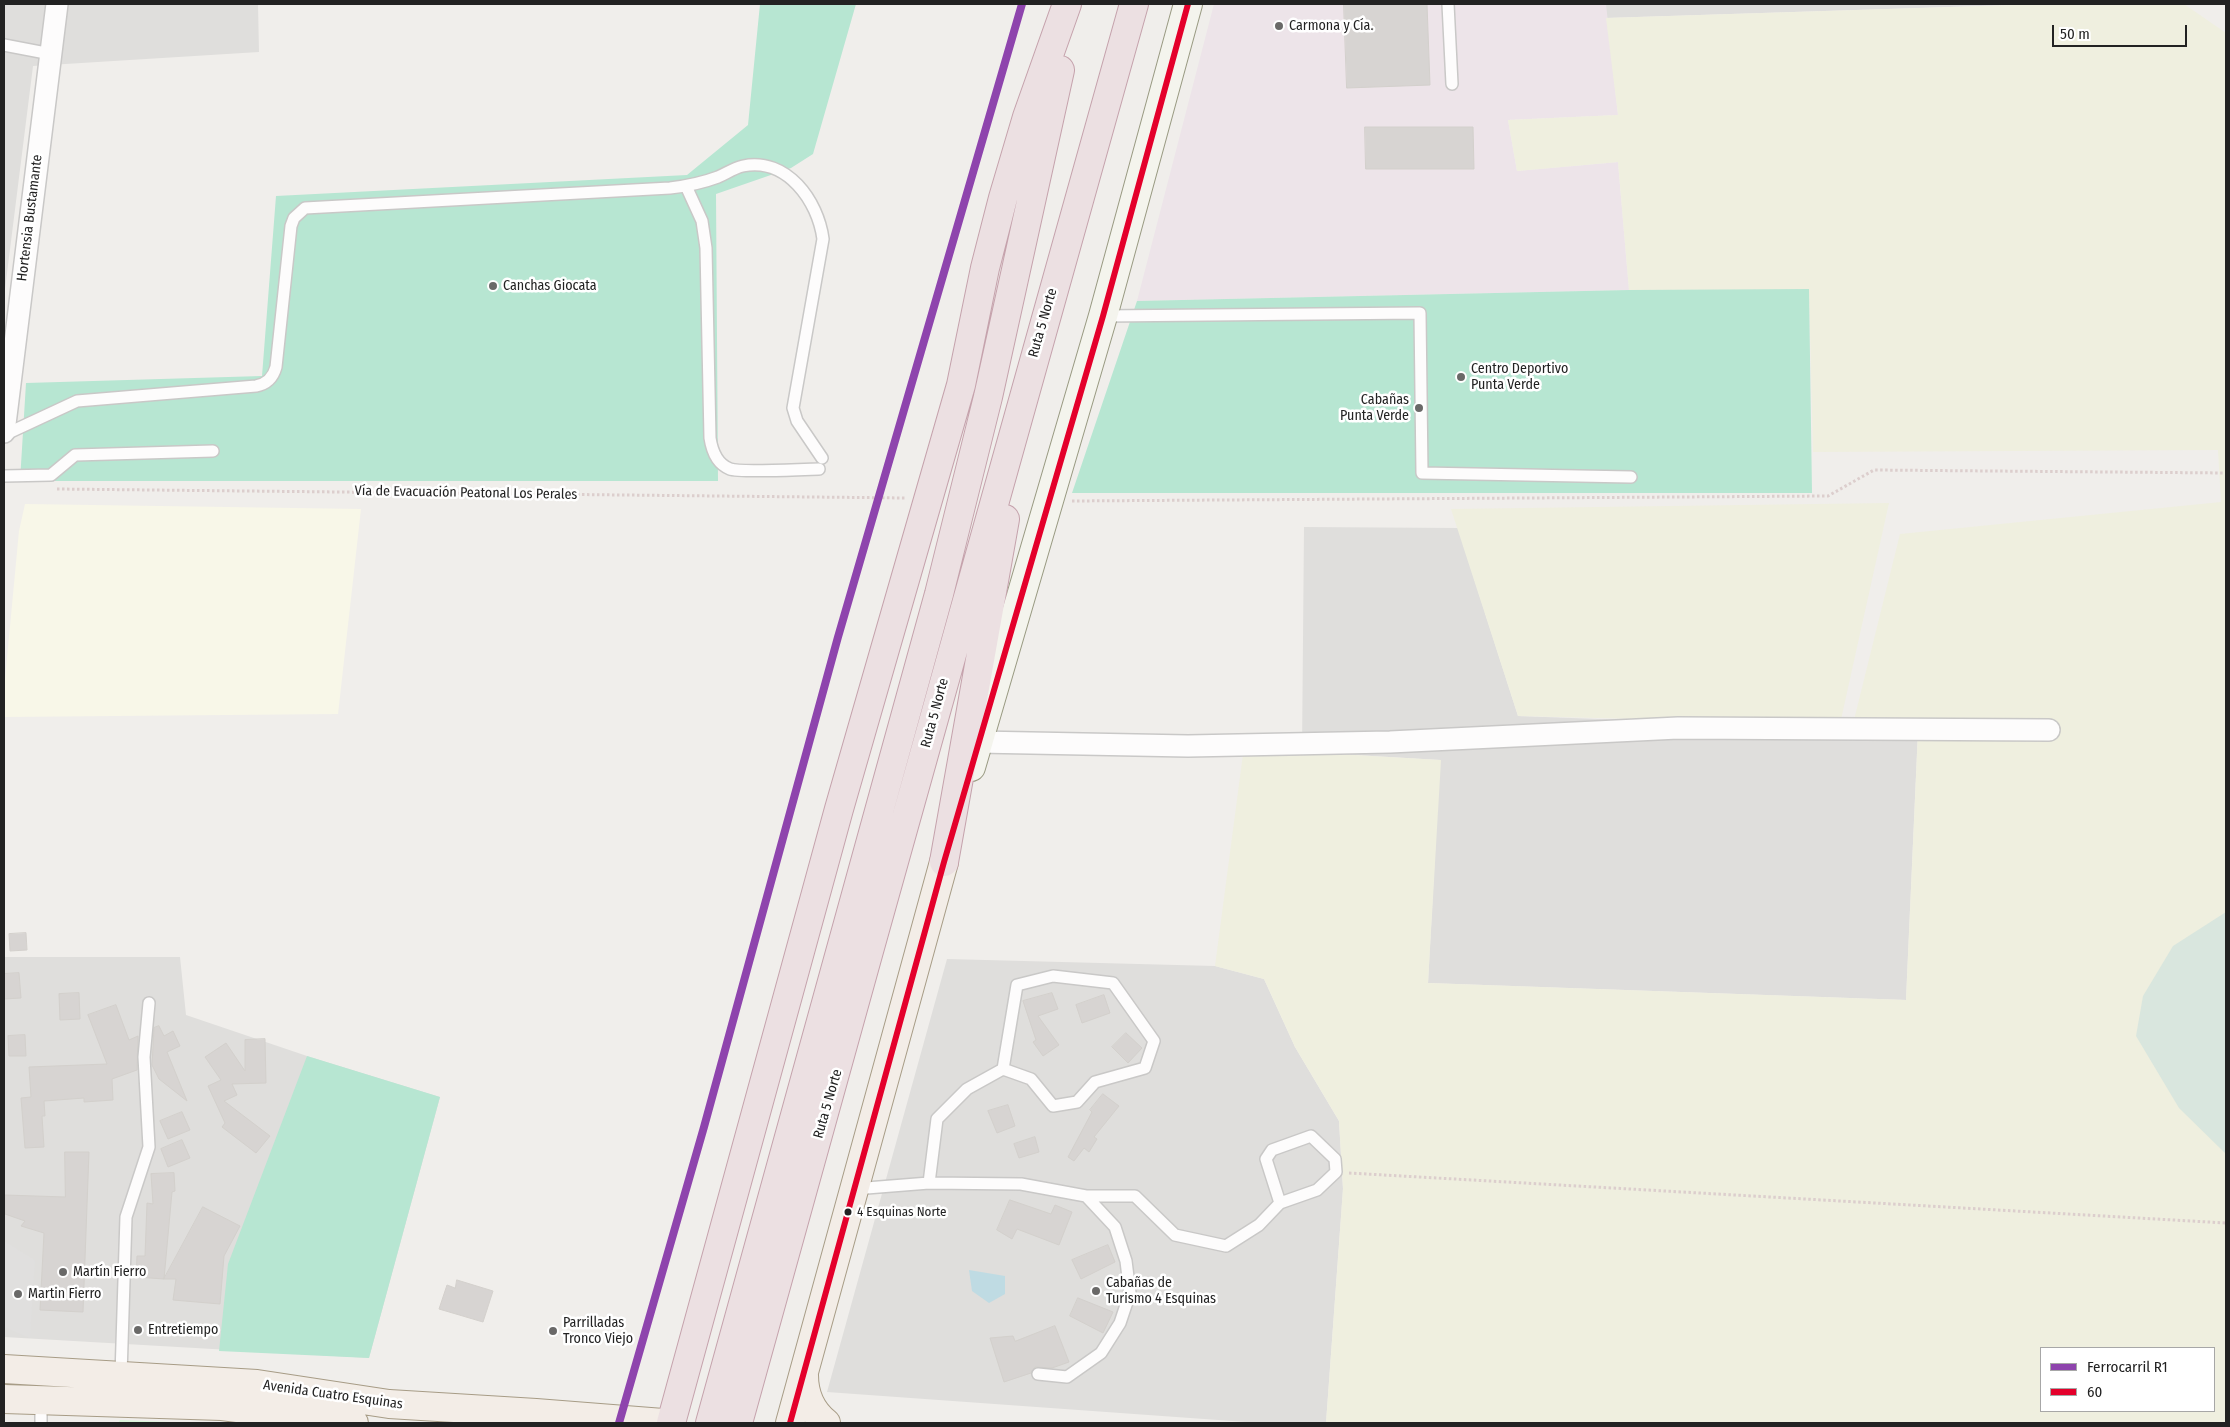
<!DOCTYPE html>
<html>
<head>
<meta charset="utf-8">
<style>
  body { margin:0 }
  #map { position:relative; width:2230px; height:1427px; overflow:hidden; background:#f0eeeb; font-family:"Fira Sans Condensed",sans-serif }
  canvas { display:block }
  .frame { position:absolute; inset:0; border:5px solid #222; pointer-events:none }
  .legend { position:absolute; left:2040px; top:1347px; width:175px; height:65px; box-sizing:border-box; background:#fff; border:1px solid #a7a7a7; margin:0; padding:6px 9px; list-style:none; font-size:15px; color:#222 }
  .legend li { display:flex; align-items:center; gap:10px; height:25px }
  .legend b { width:25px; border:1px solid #a7a7a7 }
  .scale { position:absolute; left:2052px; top:25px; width:135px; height:22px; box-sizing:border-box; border:2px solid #222; border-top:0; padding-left:6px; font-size:15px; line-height:18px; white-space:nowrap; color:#222; -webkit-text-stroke:4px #fff; paint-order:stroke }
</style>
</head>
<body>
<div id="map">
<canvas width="2230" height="1427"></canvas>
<div class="frame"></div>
<ul class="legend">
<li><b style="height:6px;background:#8e44ad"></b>Ferrocarril R1</li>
<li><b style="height:6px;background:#e4002b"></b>60</li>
</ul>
<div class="scale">50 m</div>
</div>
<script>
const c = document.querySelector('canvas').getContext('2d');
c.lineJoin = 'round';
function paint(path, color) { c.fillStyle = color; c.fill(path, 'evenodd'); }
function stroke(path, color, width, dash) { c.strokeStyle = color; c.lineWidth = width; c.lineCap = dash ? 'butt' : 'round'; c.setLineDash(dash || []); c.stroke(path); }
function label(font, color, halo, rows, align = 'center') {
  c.font = font + ' "Fira Sans Condensed",sans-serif'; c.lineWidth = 5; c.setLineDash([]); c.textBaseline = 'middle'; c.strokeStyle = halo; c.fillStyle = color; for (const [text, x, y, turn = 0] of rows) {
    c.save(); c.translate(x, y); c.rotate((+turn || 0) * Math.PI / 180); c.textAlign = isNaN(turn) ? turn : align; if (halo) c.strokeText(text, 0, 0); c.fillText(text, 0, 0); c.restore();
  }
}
const residential = new Path2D(`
  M4 4H258L259 52 33 66 4 297Z
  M1606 4H2044L1606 18Z
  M1304 527 1458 528 1518 716 1918 731 1906 1000 1428 983 1440 760 1302 752Z
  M4 957H180L186 1015 307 1056 440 1097 369 1358 4 1337Z
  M947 959 1215 966 1264 979 1295 1047 1339 1121 1343 1189 1326 1423H1260L827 1392Z`);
const industrial = new Path2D(`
  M1214 4H1606L1618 115 1508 120 1517 171 1618 162 1629 290 1137 301Z`);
const education = new Path2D(`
  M25 504 361 509 338 714 4 717V690L19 531Z`);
const farmland = new Path2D(`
  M2044 4H2184L2226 33V1423H1326L1343 1189 1339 1121 1295 1047 1264 979 1215 966 1243 754 1302 752 1441 760 1428 983 1906 1000 1918 731 1852 728 1900 534 2221 502 2218 450 1813 452 1809 290H1629L1618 162 1517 171 1508 120 1618 115 1606 18ZM2041 1348H2214V1411H2041Z
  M1889 503 1840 724 1518 716 1451 509Z`);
const wetland = new Path2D(`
  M2226 912V1154L2179 1108 2136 1036 2143 996 2173 946Z`);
const park = new Path2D(`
  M120 1420 196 1423H118Z`);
const pitch = new Path2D(`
  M760 4H856L813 154 791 168 716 194 718 481H20L26 383 262 376 276 196 687 175 748 125Z
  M1809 289 1812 493H1072L1137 301 1629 290Z
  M307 1056 440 1097 369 1358 219 1351 228 1264Z`);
const parking = new Path2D(`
  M4 1241 35 1260 30 1338 4 1327Z`);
const water = new Path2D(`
  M969 1270 1005 1276V1294L989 1303 972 1291Z`);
const building = new Path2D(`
  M1344 4H1427L1430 85 1347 88Z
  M1365 127H1473L1474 169H1366Z
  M26 933 27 950 10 951 9 934Z
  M19 973 21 998 4 999V974Z
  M79 993 80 1019 60 1020 59 994Z
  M1052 993 1058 1009 1038 1016 1059 1045 1043 1056 1033 1042 1036 1040 1023 1001Z
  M1104 995 1110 1013 1082 1023 1076 1005Z
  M116 1005 129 1040 138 1036 137 1070 112 1079 113 1100 84 1102V1098L44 1101 45 1116H42L44 1147 25 1148 21 1098 31 1097 29 1067 107 1064 88 1015Z
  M159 1026 164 1036 173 1031 180 1046 167 1052 187 1101 159 1079 152 1065 154 1028Z
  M1126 1033 1142 1048 1128 1063 1112 1047Z
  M25 1035 26 1056H9L8 1036Z
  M265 1039 266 1083 232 1084 237 1095 224 1101 270 1136 256 1153 222 1127 225 1123 208 1086 221 1080 205 1057 226 1043 245 1071V1040Z
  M1103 1094 1119 1106 1094 1137 1097 1139 1089 1152 1084 1148 1074 1161 1068 1157 1092 1112 1090 1110Z
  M1008 1105 1015 1126 997 1133 988 1111Z
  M182 1112 190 1130 168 1139 160 1121Z
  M1035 1137 1039 1152 1019 1158 1014 1144Z
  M182 1140 190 1158 168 1167 161 1149Z
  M65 1152H89L83 1312 40 1310 44 1233 21 1226 25 1221 5 1214V1195L65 1197Z
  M174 1173 175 1191 172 1192 164 1279 136 1277 137 1256H145L147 1203 153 1204 151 1174Z
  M1010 1200 1051 1214 1055 1205 1072 1212 1059 1245 1017 1229 1012 1239 997 1230Z
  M203 1207 240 1226 224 1256 220 1304 173 1300 176 1279H164Z
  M1108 1245 1115 1262 1081 1279 1072 1260Z
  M457 1280 493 1291 483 1322 439 1309 447 1285 455 1288Z
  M1078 1298 1113 1312 1103 1333 1070 1316Z
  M1055 1326 1069 1362 1052 1368 1035 1367 1031 1373 1004 1382 990 1338 1013 1336 1015 1341Z`);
const path = new Path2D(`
  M57 489 906 498
  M1072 501 1828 496 1874 470 2226 473
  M1349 1173 2226 1223`);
const lane = new Path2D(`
  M1448 4 1452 84
  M4 45 51 54
  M686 186 702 221 706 248 710 438C712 451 717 464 730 469 741 473 803 469 819 469
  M1103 316 1420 313 1422 473 1631 477
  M4 435 77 401 256 386C267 384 273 378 276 367L291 226 294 218 305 208 670 188C687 186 702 183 718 177 727 173 734 168 743 166 787 157 818 201 823 239L793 408 797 421 822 458
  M4 476 51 475 75 455 213 451
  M929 1183 937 1119 967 1089 1003 1069 1017 985 1053 976 1113 983 1154 1041 1145 1068 1095 1082 1077 1102 1053 1106 1031 1079 1003 1069
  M854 1189 929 1183 1021 1184 1086 1196 1115 1227 1126 1261 1130 1293 1120 1323 1101 1353 1067 1377 1038 1374
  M1086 1196H1135L1175 1235 1226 1246 1259 1225 1280 1203 1266 1159 1272 1150 1311 1136 1335 1159 1336 1172 1317 1190 1280 1203
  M121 1375 126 1217 149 1147 144 1057 149 1003
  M41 1402V1423`);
const street = new Path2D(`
  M4 432 57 4
  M978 742 1188 746 1390 742 1678 728 2049 730`);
const secondary = new Path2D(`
  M971 767 1103 316 1188 4`);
const primary = new Path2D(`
  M4 1369 257 1384 389 1404 536 1413 663 1423
  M804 1375C804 1393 811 1411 826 1423
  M4 1399 222 1406 354 1423
  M790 1423 944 862`);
const highway = new Path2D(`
  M944 862 1005 519
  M671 1423 839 809 961 385 985 268 1003 198 1027 117 1067 4
  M710 1423 939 594 988 397 1060 70
  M738 1423C870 950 999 476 1134 4`);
const bus1 = new Path2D(`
  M790 1423 944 862 1103 316 1188 4`);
const rail1 = new Path2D(`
  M619 1423 704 1127 838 637 1022 4`);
const markers = [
  [1279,26,5,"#6a6968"],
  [493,286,5,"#6a6968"],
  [1461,377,5,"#6a6968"],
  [1419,408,5,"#6a6968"],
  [848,1212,4.5,"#222"],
  [63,1272,5,"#6a6968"],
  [1096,1291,5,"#6a6968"],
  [18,1294,5,"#6a6968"],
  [138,1330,5,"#6a6968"],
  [553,1331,5,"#6a6968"]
];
const busNames = [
  ["4 Esquinas Norte",857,1212]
];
const poiNames = [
  ["Carmona y Cía.",1289,26],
  ["Canchas Giocata",503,286],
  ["Centro Deportivo",1471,369],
  ["Punta Verde",1471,385],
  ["Cabañas",1409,400,"right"],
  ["Punta Verde",1409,416,"right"],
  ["Martín Fierro",73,1272],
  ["Cabañas de",1106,1283],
  ["Turismo 4 Esquinas",1106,1299],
  ["Martin Fierro",28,1294],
  ["Parrilladas",563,1323],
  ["Tronco Viejo",563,1339],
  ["Entretiempo",148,1330]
];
const streetNames = [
  ["Hortensia Bustamante",30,218,-83],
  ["Ruta 5 Norte",1043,323,-74],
  ["Vía de Evacuación Peatonal Los Perales",466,493,1],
  ["Ruta 5 Norte",935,713,-75],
  ["Ruta 5 Norte",828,1104,-74],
  ["Avenida Cuatro Esquinas",333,1395,8]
];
paint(residential, '#dfdedc');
paint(industrial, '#ede4e9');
paint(education, '#f8f7e8');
paint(farmland, '#efefdf');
paint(wetland, '#d9e6de');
paint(park, '#daf5da');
paint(pitch, '#b7e6d2');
paint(parking, '#e0dfde');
paint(water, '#bfdbe3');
paint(building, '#d7d4d2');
stroke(building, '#d3d0cc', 1);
stroke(lane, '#c9c8c7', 14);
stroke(street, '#c9c8c7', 24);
stroke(secondary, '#999a82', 30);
stroke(primary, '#a79c86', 30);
stroke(highway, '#c5a2ac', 30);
stroke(path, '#dccecd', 3, [2.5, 2.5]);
stroke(lane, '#fdfcfc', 11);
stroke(street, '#fdfcfc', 21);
stroke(secondary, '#f4f4ed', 28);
stroke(primary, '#f3ede7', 28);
stroke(highway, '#ece0e2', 28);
stroke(bus1, '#e4002b', 6);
stroke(rail1, '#8e44ad', 8);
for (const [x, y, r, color] of markers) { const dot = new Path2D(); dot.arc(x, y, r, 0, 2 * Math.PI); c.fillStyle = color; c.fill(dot); stroke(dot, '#fff', 2); }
label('13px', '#222', '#fff', busNames, 'left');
label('14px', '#222', '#fff', poiNames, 'left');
label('14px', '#222', '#fff', streetNames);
</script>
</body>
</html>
